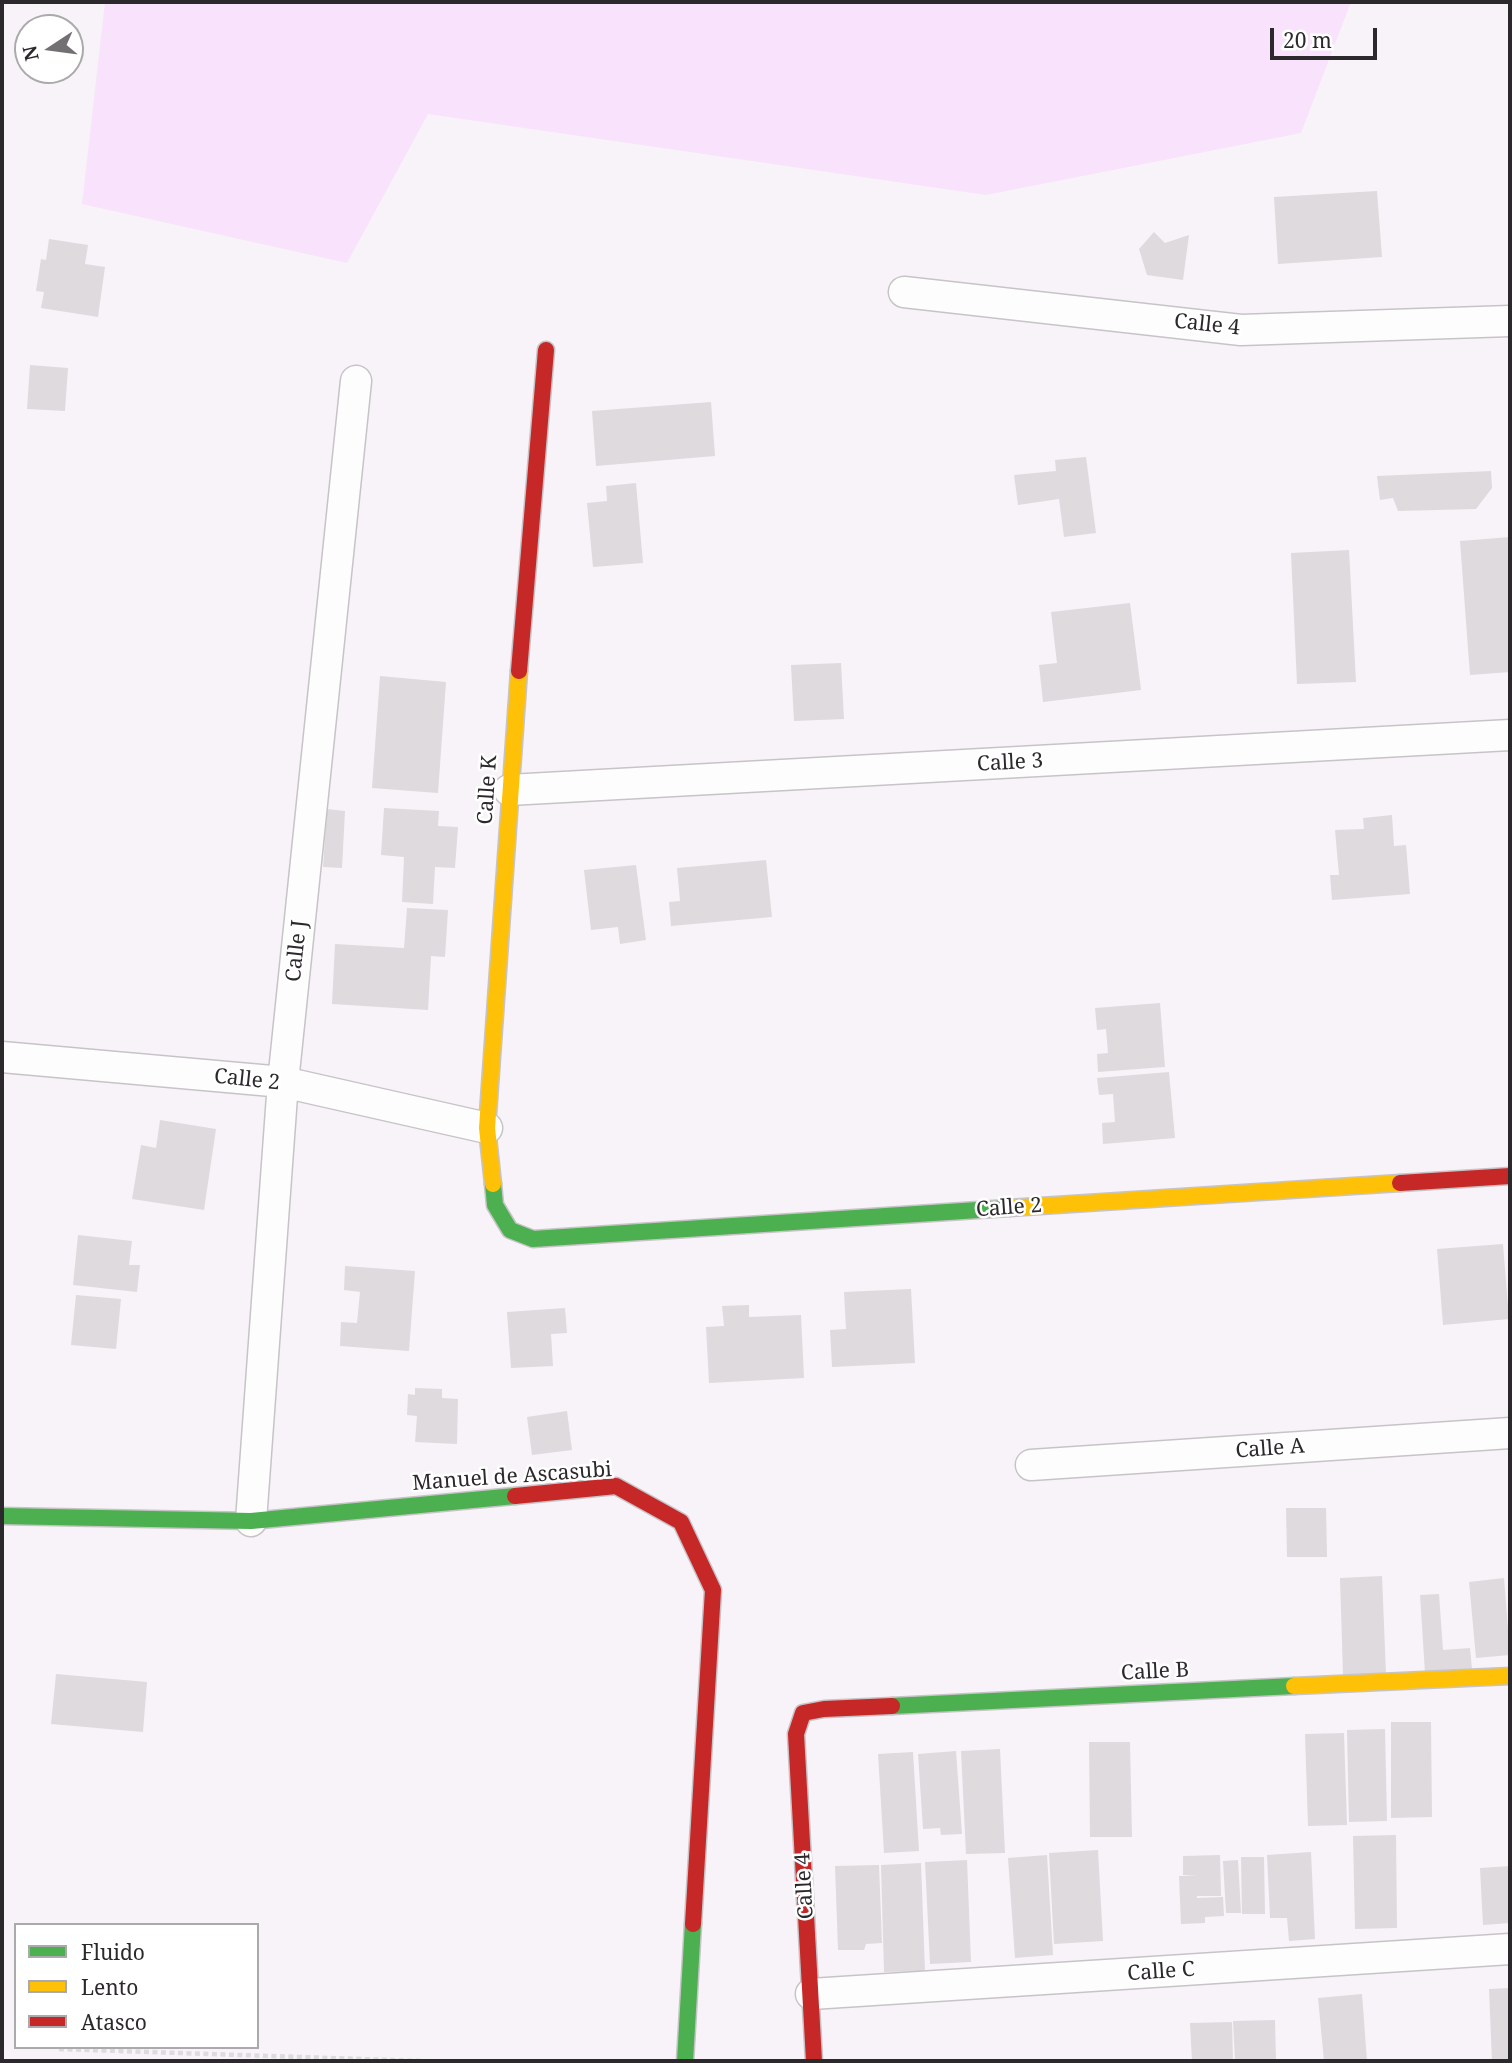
<!DOCTYPE html>
<html>
<head>
<meta charset="utf-8">
<style>
  body { margin:0 }
  #map { position:relative; width:1512px; height:2063px; overflow:hidden; background:#f8f3f8; font-family:"Noto Serif",serif }
  canvas { display:block }
  .frame { position:absolute; inset:0; border:4px solid #2c292c; pointer-events:none }
  .legend { position:absolute; left:14px; top:1923px; width:245px; height:126px; box-sizing:border-box; background:#fff; border:2px solid #aba9ab; margin:0; padding:9px 12px; list-style:none; font-size:21px; color:#2c292c }
  .legend li { display:flex; align-items:center; gap:14px; height:35px }
  .legend b { width:35px; border:2px solid #aba9ab }
  .north { position:absolute; left:14px; top:14px; width:70px; height:70px; box-sizing:border-box; background:#fff; border:2px solid #aba9ab; border-radius:50%; rotate:257deg; font-size:19px; font-weight:700; line-height:28px; text-align:center; color:#2c292c }
  .north::after { content:''; display:block; margin:auto; width:24px; height:32px; background:#737073; clip-path:polygon(50% 0,100% 100%,50% 72%,0 100%) }
  .scale { position:absolute; left:1270px; top:28px; width:107px; height:32px; box-sizing:border-box; border:4px solid #2c292c; border-top:0; padding-left:9px; font-size:21px; line-height:24px; white-space:nowrap; color:#2c292c; -webkit-text-stroke:5px #fff; paint-order:stroke }
</style>
</head>
<body>
<div id="map">
<canvas width="1512" height="2063"></canvas>
<div class="frame"></div>
<ul class="legend">
<li><b style="height:9px;background:#4caf50"></b>Fluido</li>
<li><b style="height:9px;background:#ffc107"></b>Lento</li>
<li><b style="height:9px;background:#c62828"></b>Atasco</li>
</ul>
<div class="north">N</div>
<div class="scale">20 m</div>
</div>
<script>
const c = document.querySelector('canvas').getContext('2d');
c.lineJoin = 'round';
function paint(path, color) { c.fillStyle = color; c.fill(path, 'evenodd'); }
function stroke(path, color, width, dash) { c.strokeStyle = color; c.lineWidth = width; c.lineCap = dash ? 'butt' : 'round'; c.setLineDash(dash || []); c.stroke(path); }
function label(font, color, halo, rows, align = 'center') {
  c.font = font + ' "Noto Serif",serif'; c.lineWidth = 5; c.setLineDash([]); c.textBaseline = 'middle'; c.strokeStyle = halo; c.fillStyle = color; for (const [text, x, y, turn = 0] of rows) {
    c.save(); c.translate(x, y); c.rotate((+turn || 0) * Math.PI / 180); c.textAlign = isNaN(turn) ? turn : align; if (halo) c.strokeText(text, 0, 0); c.fillText(text, 0, 0); c.restore();
  }
}
const green = new Path2D(`
  M105 2H1351L1301 133 986 195 428 114 347 263 82 204Z`);
const building = new Path2D(`
  M1377 191 1382 257 1278 264 1274 197Z
  M1154 232 1165 243 1189 235 1183 280 1147 275 1139 249Z
  M49 239 88 245 85 264 105 267 98 317 41 308 44 292 36 291 41 259 46 260Z
  M30 365 68 368 65 411 27 409Z
  M711 402 715 456 596 466 592 411Z
  M1086 457 1096 533 1064 537 1059 499 1018 505 1014 475 1056 471 1055 460Z
  M1491 471 1492 488 1476 509 1398 511 1393 498 1380 500 1377 476Z
  M636 483 643 563 593 567 587 503 607 501 606 486Z
  M1510 537V672L1470 675 1460 541Z
  M1349 550 1356 682 1297 684 1291 553Z
  M1130 603 1141 690 1043 702 1039 665 1057 663 1051 612Z
  M841 663 844 719 794 721 791 665Z
  M380 676 446 682 438 793 372 788Z
  M384 808 439 811 438 826 458 827 455 868 435 867 433 904 402 902 404 857 381 855Z
  M327 809 345 811 342 868 323 867Z
  M1392 815 1394 846 1406 845 1410 894 1332 900 1330 875H1339L1335 830 1364 829 1363 818Z
  M766 860 772 917 671 926 669 902 680 901 677 868Z
  M636 865 646 940 620 944 618 927 591 930 584 870Z
  M407 908 448 910 445 957 431 956 428 1010 332 1004 335 944 404 948Z
  M1160 1003 1165 1067 1098 1072 1097 1054 1108 1053 1106 1029 1097 1030 1095 1008Z
  M1169 1072 1175 1138 1103 1144 1102 1123 1115 1122 1113 1094 1099 1095 1097 1078Z
  M160 1120 216 1129 204 1210 132 1199 141 1145 156 1148Z
  M78 1235 132 1241 129 1265H140L137 1292 73 1285Z
  M1503 1244 1509 1319 1443 1325 1437 1249Z
  M345 1266 415 1271 409 1351 340 1346 341 1322 357 1323 360 1292 344 1290Z
  M911 1289 915 1363 832 1367 830 1330 846 1329 844 1292Z
  M76 1295 121 1299 116 1349 71 1345Z
  M749 1305V1317L801 1315 804 1378 709 1383 706 1327 724 1326 722 1306Z
  M565 1308 567 1333 551 1334 553 1366 511 1368 507 1312Z
  M415 1388 442 1389V1398L458 1399 457 1444 415 1442 417 1416 407 1415 408 1394 415 1395Z
  M567 1411 572 1450 532 1455 527 1417Z
  M1286 1508H1326L1327 1557H1287Z
  M1382 1576 1386 1674 1343 1675 1340 1578Z
  M1504 1578 1510 1655 1476 1658 1469 1582Z
  M1439 1594 1443 1650 1470 1648 1472 1669 1425 1673 1420 1595Z
  M56 1674 147 1682 143 1732 51 1724Z
  M1391 1722H1431L1432 1817 1391 1818Z
  M1385 1729 1387 1821 1349 1822 1347 1730Z
  M1344 1733 1347 1825 1308 1826 1305 1734Z
  M1089 1742H1130L1132 1837H1090Z
  M1000 1749 1005 1853 966 1854 961 1751Z
  M956 1751 962 1834 941 1835 940 1828 923 1829 918 1754Z
  M913 1752 919 1851 884 1853 878 1754Z
  M1396 1835 1397 1928 1355 1929 1353 1836Z
  M1098 1850 1103 1941 1054 1944 1049 1853Z
  M1311 1852 1315 1939 1289 1941 1287 1918H1270L1267 1855Z
  M1047 1855 1053 1955 1015 1958 1008 1858Z
  M1220 1855 1221 1896H1197V1898L1223 1897 1224 1916 1205 1917V1923L1181 1924 1179 1876H1197L1183 1875V1856Z
  M1241 1857H1264L1265 1914H1242Z
  M967 1860 971 1962 930 1964 925 1862Z
  M1238 1860 1241 1913H1226L1223 1861Z
  M921 1863 925 1971 884 1972 881 1865Z
  M879 1865 882 1943 866 1944 864 1950H838L835 1866Z
  M1510 1866V1923L1483 1925 1480 1868Z
  M1510 1988V2061H1492L1489 1989Z
  M1362 1994 1367 2061H1324L1318 1998Z
  M1275 2020 1276 2061H1235L1233 2021Z
  M1232 2022 1233 2061H1192L1190 2023Z`);
const path = new Path2D(`
  M59 2049 421 2061`);
const street = new Path2D(`
  M904 292 1241 330 1510 321
  M509 790 1510 735
  M2 1057 283 1082 487 1128
  M1031 1465 1510 1433
  M251 1521 283 1082 356 381
  M811 1994 1510 1949`);
const fast = new Path2D(`
  M493 1184 495 1205 510 1230 533 1239 1009 1208
  M2 1516 251 1521 515 1496
  M892 1706 1294 1686
  M685 2061 693 1924`);
const slow = new Path2D(`
  M493 1184 487 1128 519 671
  M1009 1208 1400 1183
  M1294 1686 1510 1676`);
const jam = new Path2D(`
  M519 671 546 350
  M1400 1183 1510 1176
  M515 1496 616 1486 681 1522 713 1590 693 1924
  M814 2061 796 1734 803 1713 824 1709 892 1706`);
const streetNames = [
  ["Calle 4",1207,325,6],
  ["Calle 3",1010,763,-3],
  ["Calle K",488,790,-86],
  ["Calle J",297,951,-84],
  ["Calle 2",247,1080,6],
  ["Calle 2",1009,1208,-4],
  ["Calle A",1270,1449,-4],
  ["Manuel de Ascasubi",512,1477,-4],
  ["Calle B",1155,1672,-3],
  ["Calle 4",805,1886,-93],
  ["Calle C",1161,1972,-4]
];
paint(green, '#f9e2fb');
paint(building, '#dedade');
stroke(street, '#c7c4c7', 33);
stroke(fast, '#c7c4c7', 19);
stroke(slow, '#c7c4c7', 19);
stroke(jam, '#c7c4c7', 19);
stroke(path, '#dddbdd', 4.5, [5, 3.5]);
stroke(street, '#fefdfe', 30);
stroke(fast, '#4caf50', 16);
stroke(slow, '#ffc107', 16);
stroke(jam, '#c62828', 16);
label('21px', '#2c292c', '#fff', streetNames);
</script>
</body>
</html>
